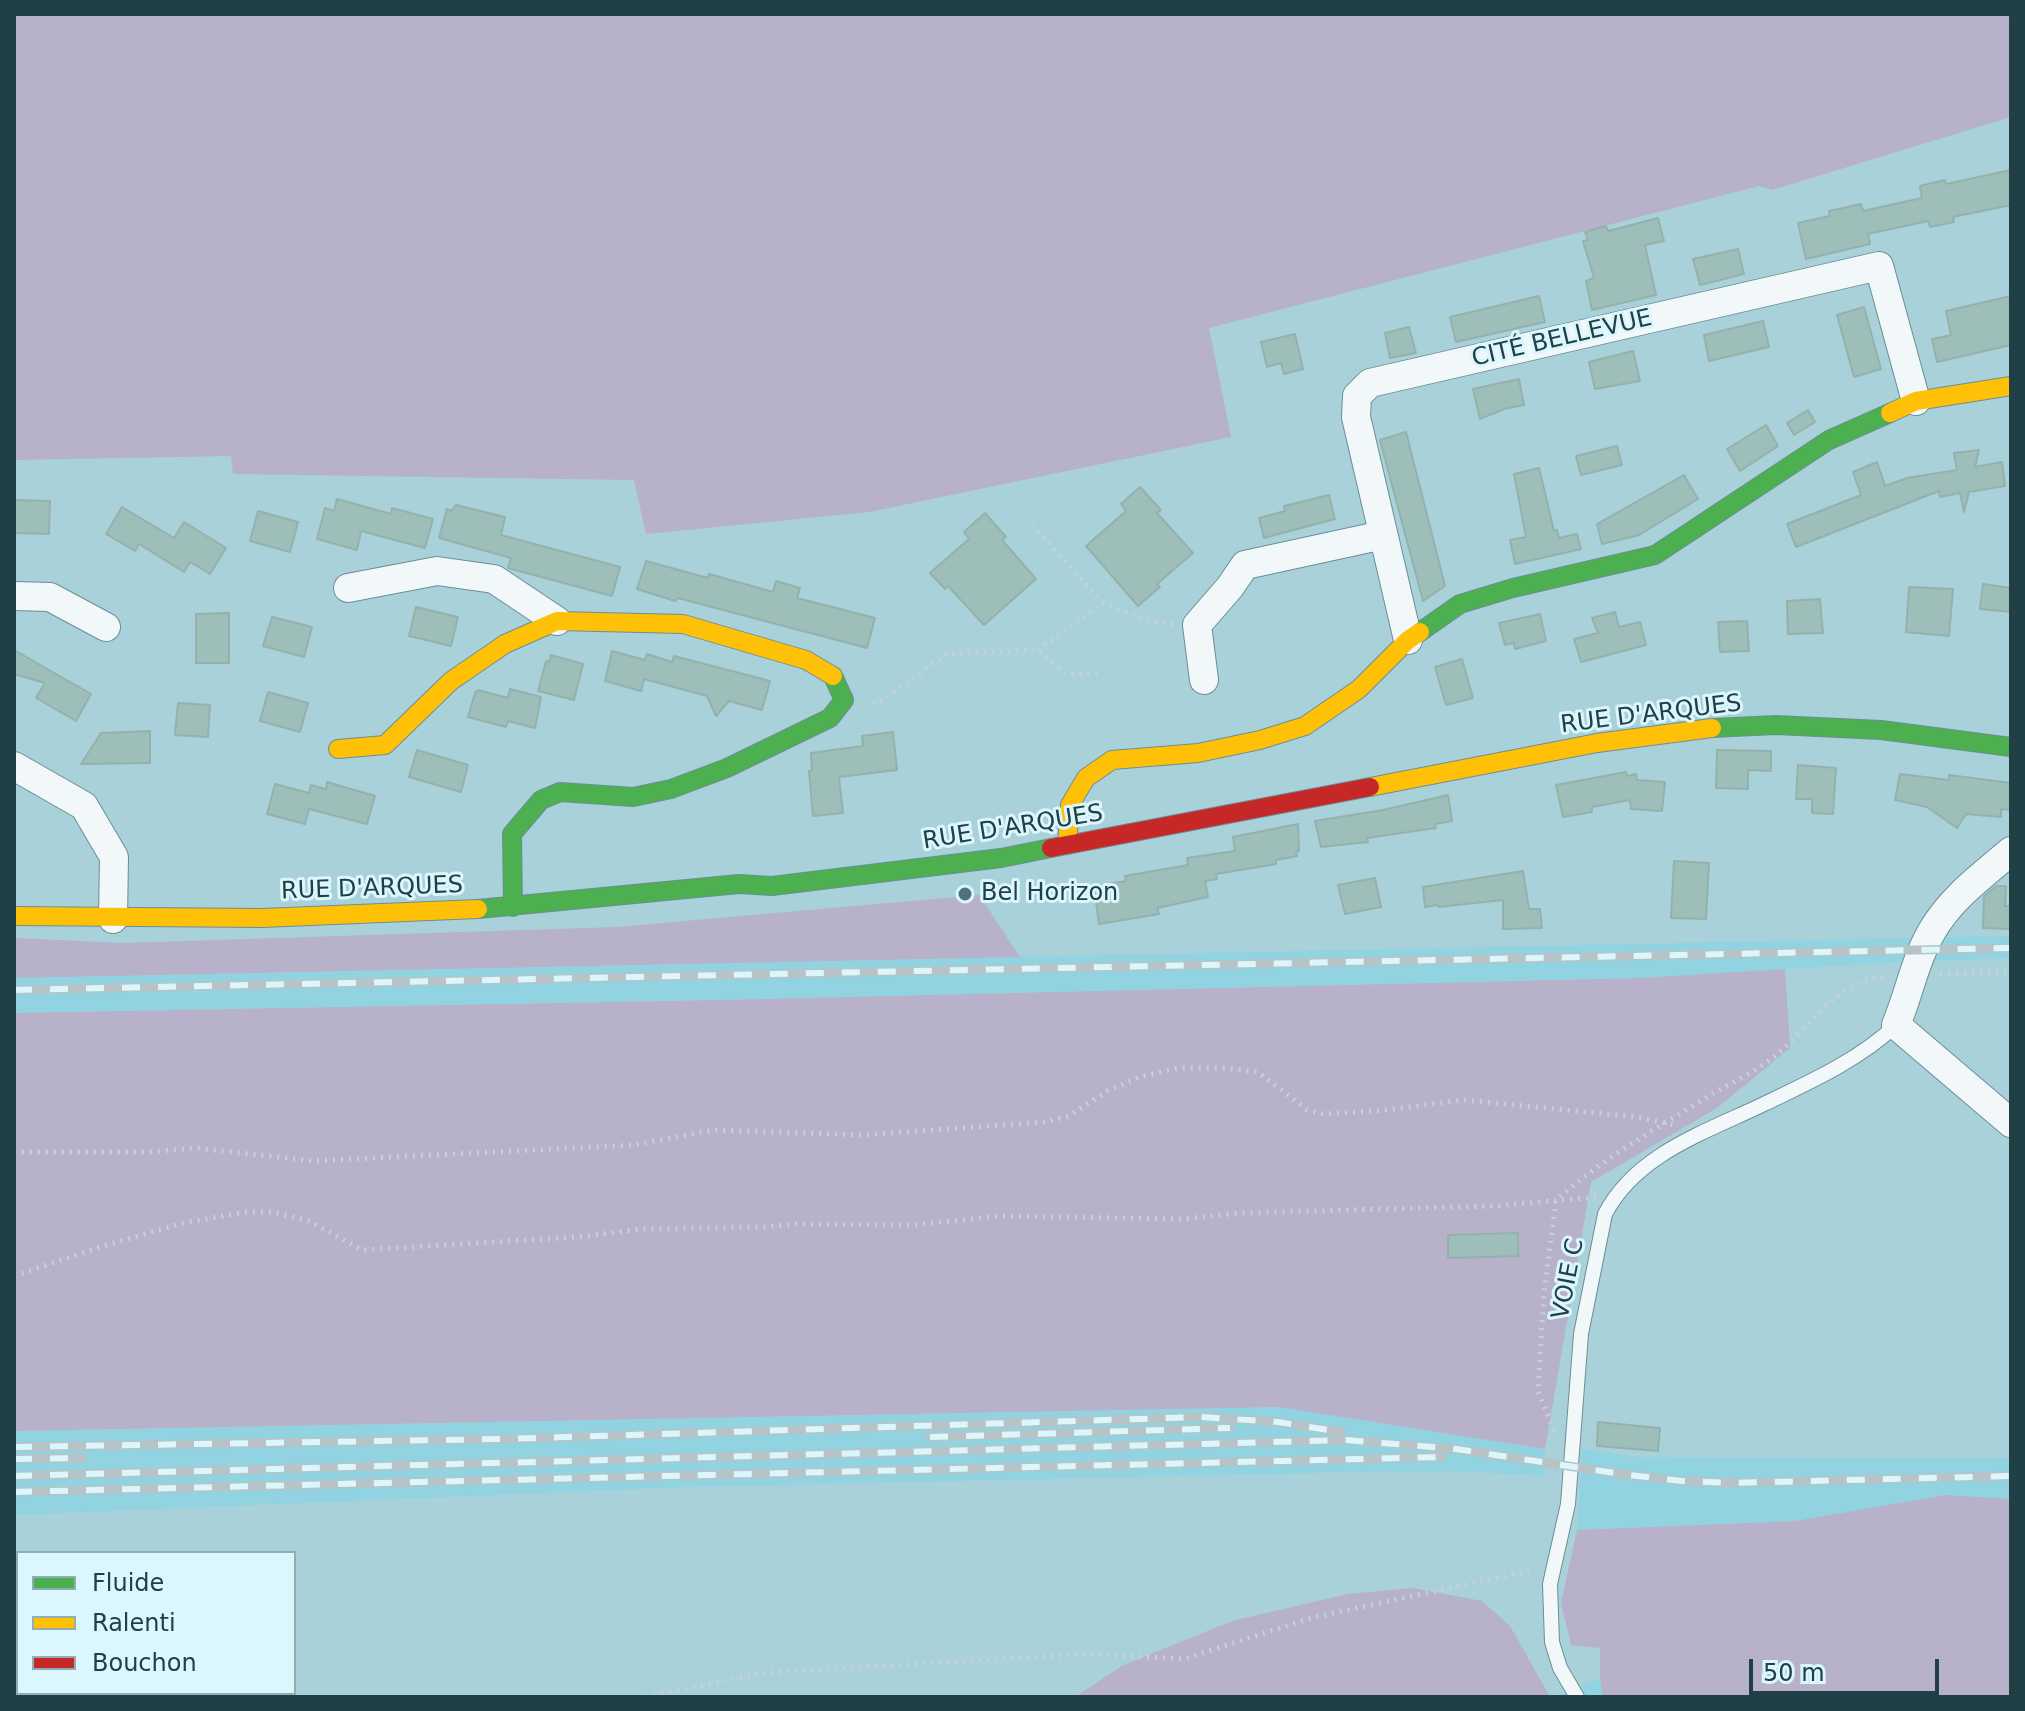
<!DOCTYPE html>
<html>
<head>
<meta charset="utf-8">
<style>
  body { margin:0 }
  #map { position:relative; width:2025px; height:1711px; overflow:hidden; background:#a8d1da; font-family:"DejaVu Sans",sans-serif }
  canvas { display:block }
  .frame { position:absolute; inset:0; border:16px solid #214046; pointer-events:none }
  .legend { position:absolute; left:16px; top:1551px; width:280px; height:144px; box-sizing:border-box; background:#dbf7fd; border:2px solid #91aeb4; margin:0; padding:10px 14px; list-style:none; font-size:24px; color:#214046 }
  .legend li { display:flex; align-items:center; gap:16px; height:40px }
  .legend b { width:40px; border:2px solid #91aeb4 }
  .scale { position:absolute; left:1749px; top:1659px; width:190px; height:36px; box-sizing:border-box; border:4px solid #214046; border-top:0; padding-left:10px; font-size:24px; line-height:28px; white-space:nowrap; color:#214046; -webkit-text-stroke:6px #dbf7fd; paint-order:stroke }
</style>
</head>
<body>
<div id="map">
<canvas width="2025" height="1711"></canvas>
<div class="frame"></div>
<ul class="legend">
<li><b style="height:10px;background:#4caf50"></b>Fluide</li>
<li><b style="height:10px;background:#ffc107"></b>Ralenti</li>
<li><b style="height:10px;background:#c62828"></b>Bouchon</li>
</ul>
<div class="scale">50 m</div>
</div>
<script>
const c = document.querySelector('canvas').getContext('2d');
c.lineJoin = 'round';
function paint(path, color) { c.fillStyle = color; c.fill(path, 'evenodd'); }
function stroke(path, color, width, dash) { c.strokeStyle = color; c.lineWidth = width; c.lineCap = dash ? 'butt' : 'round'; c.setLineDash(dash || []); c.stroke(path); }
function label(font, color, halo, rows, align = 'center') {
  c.font = font + ' "DejaVu Sans",sans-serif'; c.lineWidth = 6; c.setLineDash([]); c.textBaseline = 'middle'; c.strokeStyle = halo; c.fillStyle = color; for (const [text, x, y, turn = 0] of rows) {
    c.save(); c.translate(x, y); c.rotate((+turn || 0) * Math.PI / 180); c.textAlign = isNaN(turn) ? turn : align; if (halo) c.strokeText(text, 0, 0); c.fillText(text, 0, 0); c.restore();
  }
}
const built = new Path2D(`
  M2011 936V958L1902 962 1640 978 722 1000 14 1013V978Z
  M1279 1407 1545 1449V1476L1457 1471 1360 1472 686 1487 14 1515V1431Z
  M1582 1449 1636 1457 2011 1459V1499L1945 1495 1795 1521 1577 1530Z
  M1600 1678 1603 1697H1555Z`);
const green = new Path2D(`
  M14 14H2007L2011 21V117L1772 190 1759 186 1209 328 1231 437 869 512 646 534 634 480 233 474 231 456 14 460Z
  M979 895 1020 957 14 978V938L124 943 617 927Z
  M1785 969 1790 1048 1717 1108 1591 1182 1545 1449 1279 1407 14 1431V1013L722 1000 1640 978Z
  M1945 1495 2011 1499V1697H1603L1600 1678V1648L1571 1645 1561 1603 1577 1530 1795 1521Z
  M1413 1588 1482 1601 1510 1626 1550 1697H1075L1122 1666 1232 1621 1348 1594Z`);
const building = new Path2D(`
  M2011 170V205L1953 217 1954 222 1930 227 1928 221 1868 234 1870 244 1806 259 1798 223 1830 216 1829 211 1861 204 1863 211 1922 198 1920 186 1945 180 1946 184Z
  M1658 218 1664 241 1645 245 1656 295 1592 310 1586 281 1594 278 1583 241 1588 240 1585 232 1606 226 1608 231Z
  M1738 249 1744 274 1700 285 1693 259Z
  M1539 296 1545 322 1456 342 1450 317Z
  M2011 296V345L1937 362 1932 339 1951 335 1946 311Z
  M1864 307 1881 369 1854 377 1837 315Z
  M1763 321 1769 347 1709 361 1704 335Z
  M1409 327 1416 353 1390 358 1385 333Z
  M1295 334 1303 369 1284 374 1281 363 1267 367 1261 342Z
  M1633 351 1640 381 1595 389 1589 362Z
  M1519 379 1524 405 1504 409 1480 419 1473 389Z
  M1808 410 1815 422 1794 435 1787 423Z
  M1766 425 1778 446 1740 471 1727 449Z
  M1406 432 1445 586 1423 601 1380 440Z
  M1617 446 1622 465 1581 475 1576 456Z
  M1979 450 1975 467 2002 462 2005 486 1969 492 1964 512 1960 493 1940 497 1939 491 1796 547 1787 524 1861 495 1853 472 1877 462 1885 486 1907 478 1957 470 1954 453Z
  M1539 468 1554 531 1557 530 1559 538 1577 534 1581 549 1515 564 1510 540 1526 537 1514 474Z
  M1684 475 1698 499 1639 535 1602 544 1597 524Z
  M1140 487 1161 510 1157 513 1193 553 1157 584 1160 587 1138 606 1086 546 1126 511 1121 504Z
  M1329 495 1335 519 1264 538 1259 518 1285 511 1284 506Z
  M337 499 391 514 392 508 433 519 425 548 361 531 357 550 317 539 325 508 334 511Z
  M14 500 50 501 49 534 14 533Z
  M456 505 505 517 501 535 620 567 612 596 508 568 511 558 439 538 447 509 451 511Z
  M122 507 174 538 184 522 226 548 210 574 190 562 184 572 139 544 135 551 106 534Z
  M258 511 298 522 290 552 250 541Z
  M985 513 1006 537 1002 540 1036 579 984 625 948 586 945 589 930 573 969 539 964 532Z
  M646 561 708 578 709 574 773 592 776 581 800 588 797 598 875 618 867 648 678 598 675 601 637 589Z
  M1983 584 2011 588V612L1980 609Z
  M1909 587 1953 589 1949 636 1906 632Z
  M1820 599 1823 633 1788 634 1787 601Z
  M416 607 458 617 451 646 409 636Z
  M1615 612 1619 627 1640 622 1646 645 1581 662 1574 639 1598 633 1592 618Z
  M229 613V663H196V614Z
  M1540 614 1546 641 1515 649 1514 643 1505 645 1499 623Z
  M272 617 312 627 304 657 263 646Z
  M1747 621 1749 651 1720 652 1718 622Z
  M14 650 91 694 76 721 36 698 45 683 14 674Z
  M612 651 645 660 647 654 672 662 674 656 770 681 762 710 729 701 716 716 707 696 644 679 641 691 605 681Z
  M551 655 583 664 574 700 538 691 546 661 549 662Z
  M1462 659 1473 698 1446 705 1435 667Z
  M510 689 541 697 535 728 508 721 506 727 468 717 475 693 478 690 508 698Z
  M268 692 308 703 300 732 260 721Z
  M178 703 210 705 208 737 175 735Z
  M150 731V763L81 764 101 733Z
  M893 732 897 770 839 777 843 813 813 816 809 771 812 770 811 753 863 746 862 736Z
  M417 750 468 765 461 792 409 777Z
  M1717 750 1771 751V771L1748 770V789L1716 788Z
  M1798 765 1836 768 1833 814 1812 813V799H1796Z
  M1626 772 1627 776 1636 774 1637 780 1665 782 1662 811 1631 809 1630 800 1592 807V812L1563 817 1556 785Z
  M1900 774 1949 780V775L2011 783V810L2001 809V817L1966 814 1957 828 1927 807 1895 800Z
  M327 782 375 796 367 824 309 809 305 824 267 814 275 784 309 793 311 785 326 789Z
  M1448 795 1452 821 1435 824 1436 828 1367 838 1368 842 1321 847 1315 821 1383 810Z
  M1298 824 1299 851 1296 852 1297 856 1276 860V864L1216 874 1217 879 1205 881 1208 897 1157 908 1159 914 1099 924 1094 886 1126 881 1125 876 1188 865 1187 858 1235 851 1233 837Z
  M1674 861 1709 863 1706 919 1671 918Z
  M1523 871 1529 909H1540L1542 928 1503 929V900L1438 907V905L1425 907 1423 887Z
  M1375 878 1381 907 1345 914 1338 885Z
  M1996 886H2006L2005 906H2011V929L1983 928 1984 896Z
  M1518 1233V1256L1448 1258V1235Z
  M1598 1422 1660 1428 1658 1451 1597 1446Z`);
const path = new Path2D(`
  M1032 525 1102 603
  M1038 650 1102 603 1151 622 1174 624
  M873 703 878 704 946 654 1038 650 1066 674 1099 673
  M1940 974 2011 972
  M14 1152H148L195 1148 313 1161 634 1145 713 1130 864 1135 1044 1122 1069 1116 1107 1091 1140 1077 1178 1068H1225L1258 1072 1307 1110 1323 1114 1387 1110 1464 1100 1637 1117 1674 1125
  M14 1276 100 1247 183 1223 246 1212H273L309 1221 362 1250 578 1237 641 1229 766 1227 796 1224 914 1225 998 1216 1184 1219 1239 1213 1494 1206 1596 1197
  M1554 1431 1538 1391 1544 1294 1556 1200C1603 1158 1659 1127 1712 1094 1733 1082 1756 1071 1775 1056 1810 1027 1836 980 1886 977
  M646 1697 762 1673 1088 1654 1184 1659 1311 1618 1533 1570`);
const lane = new Path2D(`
  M1577 1697 1560 1668 1552 1642 1550 1584 1568 1504 1581 1334 1605 1214C1636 1154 1706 1132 1764 1104 1810 1082 1859 1060 1896 1025`);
const street = new Path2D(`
  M348 588 437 571 494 579 557 621
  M14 596 50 597 106 627
  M1408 640 1356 417 1357 396 1370 383 1879 266 1916 401
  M1204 680 1197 625 1230 587 1245 565 1383 535
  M14 766 84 806 114 857 113 919
  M2011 851C1983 875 1951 898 1932 931 1915 960 1909 994 1896 1025L2011 1123`);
const fast = new Path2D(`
  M1420 632 1460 604 1513 588 1655 555 1829 440 1890 413
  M1712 728 1776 725 1881 730 2011 747
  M513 907 512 834 541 800 560 792 633 797 671 789 727 768 830 718 844 700 833 676
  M478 909 739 884 772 886 1001 858 1051 848`);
const slow = new Path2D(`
  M1890 413 1916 401 2011 386
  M338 749 385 745 451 681 505 644 557 621 683 624 806 660 833 676
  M1370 787 1597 743 1712 728
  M1067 845 1070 805 1086 778 1112 760 1198 753 1260 740 1305 726 1359 689 1408 640 1420 632
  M14 916 262 918 478 909`);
const jam = new Path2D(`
  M1051 848 1370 787`);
const rail = new Path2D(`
  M14 990 2011 948
  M930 1437 1230 1428
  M14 1447 504 1439 1201 1417 1278 1422 1341 1432
  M14 1459 82 1458
  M14 1476 1346 1440 1456 1449 1621 1474 1682 1481 1731 1483 2011 1476
  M14 1492 1442 1457`);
const markers = [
  [965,894,8,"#50737a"]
];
const streetNames = [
  ["CITÉ BELLEVUE",1562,339,-13],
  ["RUE D'ARQUES",1651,715,-7],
  ["RUE D'ARQUES",1013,828,-9],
  ["RUE D'ARQUES",372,889,-2],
  ["VOIE C",1569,1279,-79]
];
const poiNames = [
  ["Bel Horizon",981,894]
];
paint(built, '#91d3e1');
paint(green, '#b7b1c9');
paint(building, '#9ebfb9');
stroke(building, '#95b1ad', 2);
stroke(lane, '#6c8e95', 16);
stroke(street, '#6c8e95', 30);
stroke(fast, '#6c8e95', 20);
stroke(slow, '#6c8e95', 20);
stroke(jam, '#6c8e95', 20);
stroke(path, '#c6d2d5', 5, [2, 6]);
stroke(lane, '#f2f8f9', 14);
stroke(street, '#f2f8f9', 28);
stroke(fast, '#4caf50', 18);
stroke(slow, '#ffc107', 18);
stroke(jam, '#c62828', 18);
stroke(rail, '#b8c3c6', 9);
stroke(rail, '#dbf7fd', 6, [18]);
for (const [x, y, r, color] of markers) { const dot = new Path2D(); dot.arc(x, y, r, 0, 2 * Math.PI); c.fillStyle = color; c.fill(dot); stroke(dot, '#dbf7fd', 3); }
label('24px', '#214046', '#dbf7fd', streetNames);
label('24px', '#214046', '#dbf7fd', poiNames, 'left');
</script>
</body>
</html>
